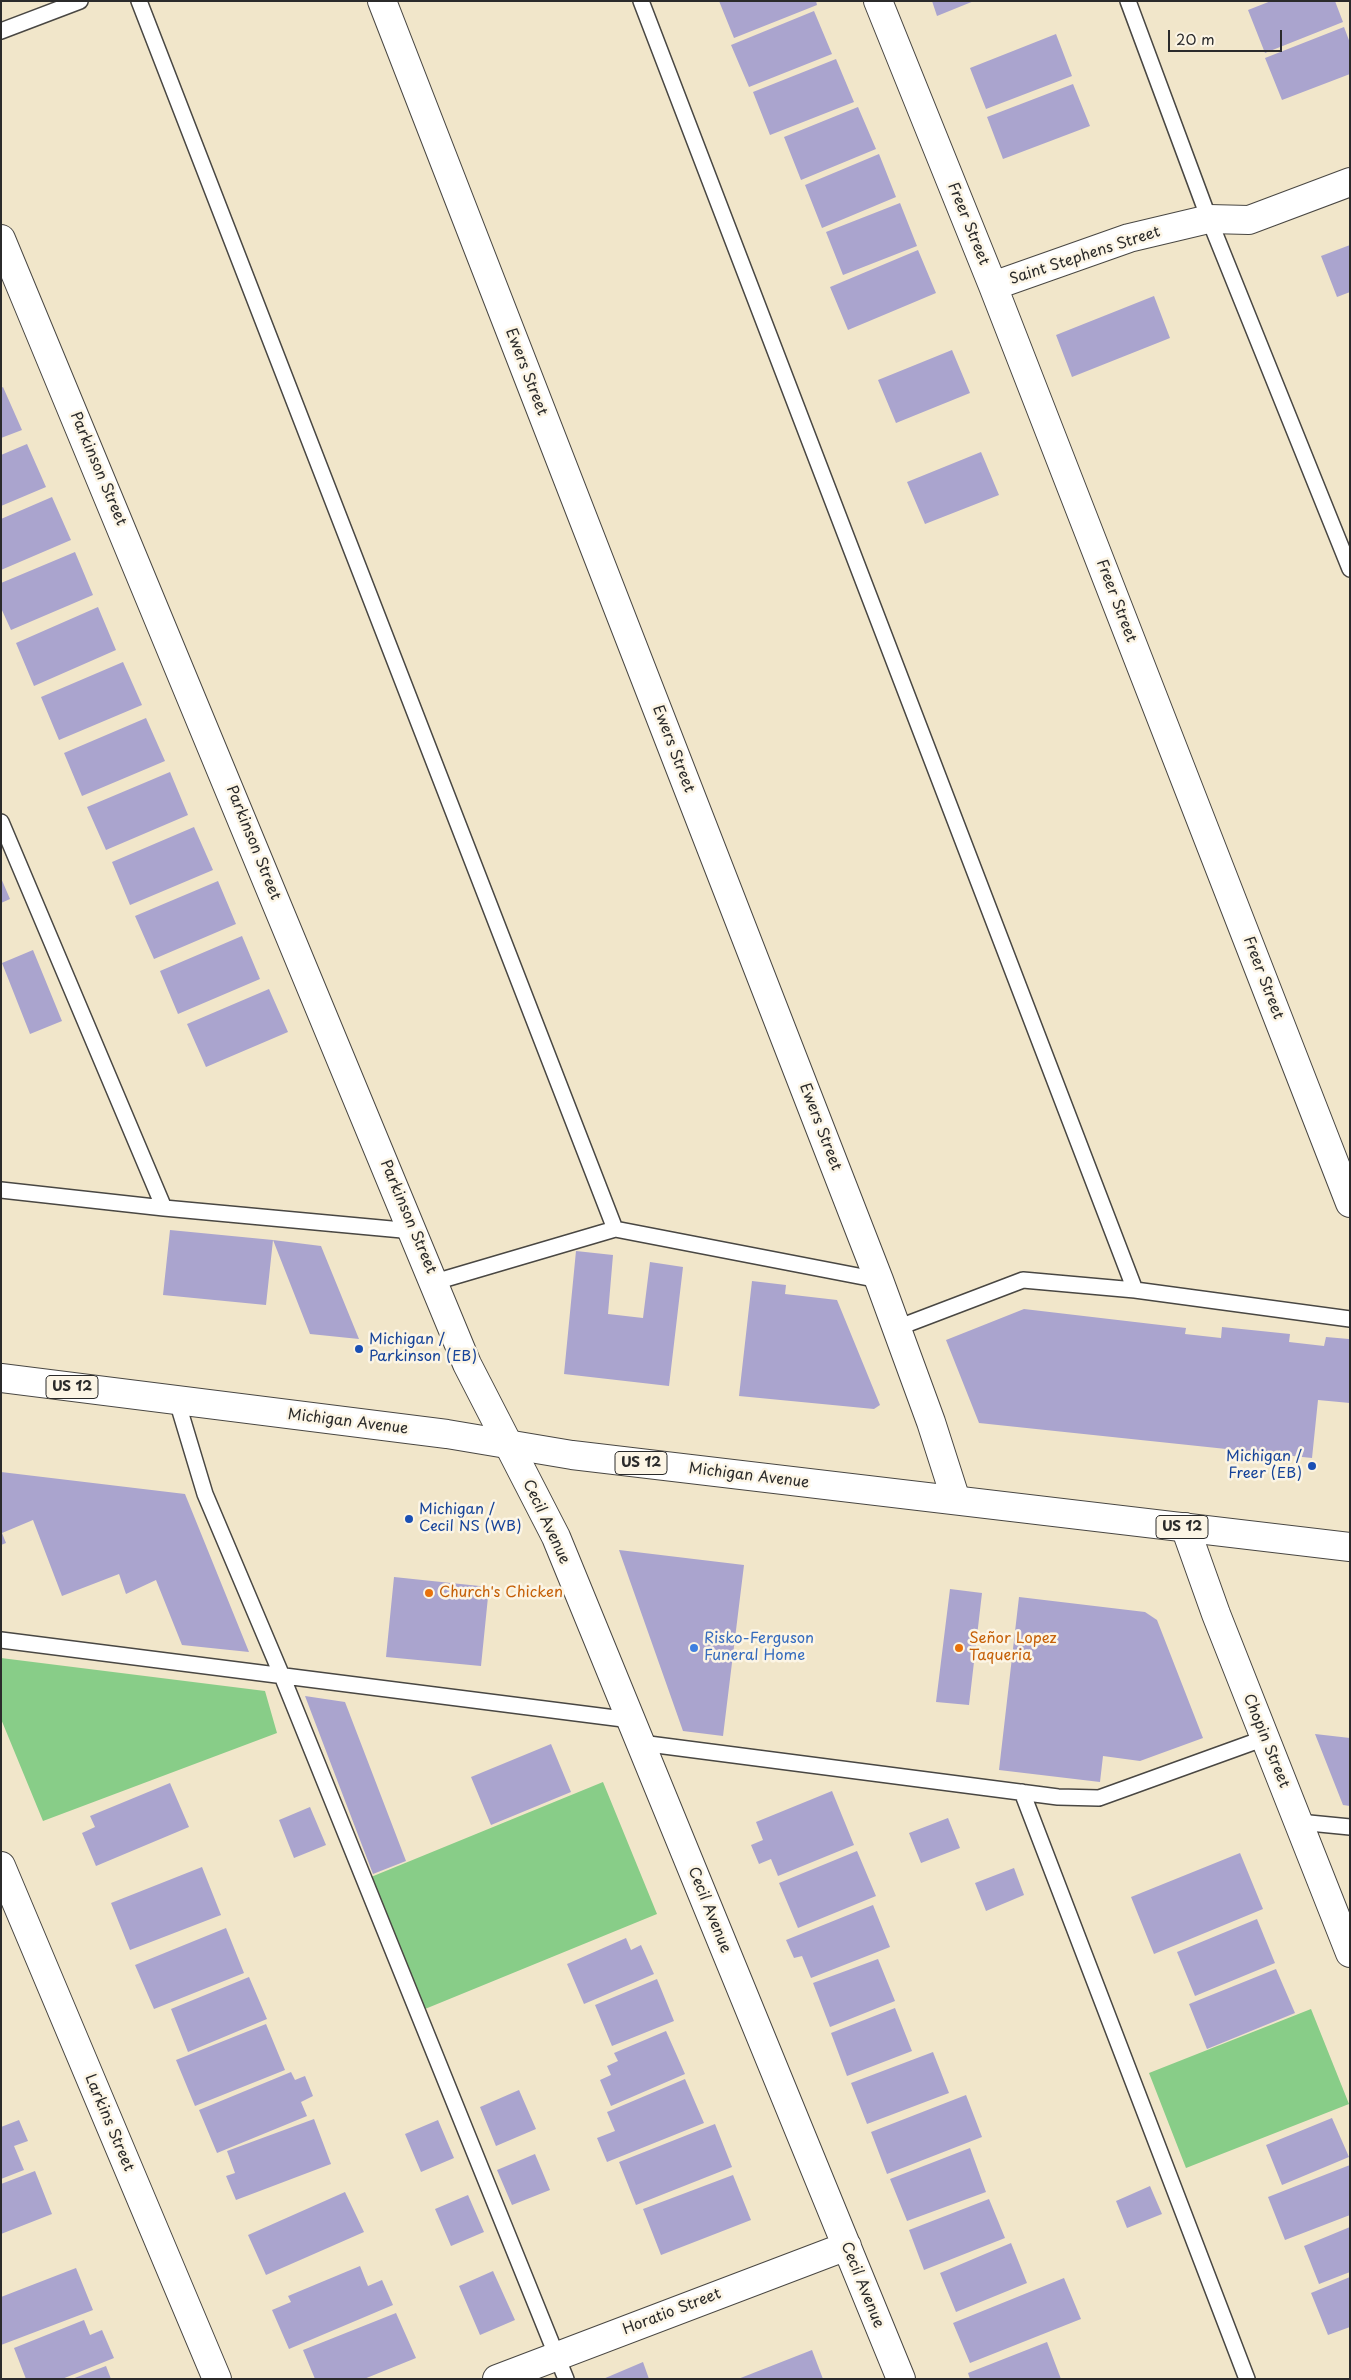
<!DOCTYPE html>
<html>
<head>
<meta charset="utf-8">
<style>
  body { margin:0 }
  #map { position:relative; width:1351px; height:2380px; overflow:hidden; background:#f1e6ca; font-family:"Playpen Sans",sans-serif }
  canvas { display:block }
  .frame { position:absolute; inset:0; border:2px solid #2b2b2b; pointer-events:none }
  .scale { position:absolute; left:1168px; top:30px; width:114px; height:22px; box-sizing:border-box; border:2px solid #2b2b2b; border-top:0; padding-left:6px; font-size:15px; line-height:18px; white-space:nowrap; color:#2b2b2b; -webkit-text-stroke:4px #fcf5e5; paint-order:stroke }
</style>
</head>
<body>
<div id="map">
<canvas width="1351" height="2380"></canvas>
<div class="frame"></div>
<div class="scale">20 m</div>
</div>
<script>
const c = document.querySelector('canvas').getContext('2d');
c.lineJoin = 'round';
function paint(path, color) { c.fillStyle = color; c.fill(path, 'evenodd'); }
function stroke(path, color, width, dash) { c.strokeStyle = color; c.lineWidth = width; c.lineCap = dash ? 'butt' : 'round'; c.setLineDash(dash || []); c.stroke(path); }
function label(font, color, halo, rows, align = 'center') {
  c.font = font + ' "Playpen Sans",sans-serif'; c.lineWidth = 5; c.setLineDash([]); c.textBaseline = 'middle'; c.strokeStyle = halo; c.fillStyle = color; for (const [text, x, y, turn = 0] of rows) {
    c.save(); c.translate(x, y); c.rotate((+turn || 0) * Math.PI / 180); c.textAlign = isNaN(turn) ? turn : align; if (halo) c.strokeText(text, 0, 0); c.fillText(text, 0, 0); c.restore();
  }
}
const green = new Path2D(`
  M1 1658 265 1691 277 1733 43 1821 1 1719Z
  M603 1782 657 1914 425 2009 371 1877Z
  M1311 2009 1349 2104 1186 2168 1149 2073Z`);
const building = new Path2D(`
  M719 1H816L817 5 734 38Z
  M932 1H974L937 16Z
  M1271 1H1335L1343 22 1265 53 1248 10Z
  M814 11 832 54 749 87 731 45Z
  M1344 27 1350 43V74L1282 100 1265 58Z
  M1056 34 1072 76 986 109 970 68Z
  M836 59 854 102 770 135 753 92Z
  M1073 84 1090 126 1003 159 987 117Z
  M858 107 876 149 801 180 784 137Z
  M879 154 896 197 822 228 805 185Z
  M900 203 917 246 843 275 826 232Z
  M1350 245V292L1337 297 1321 256Z
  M918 250 936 293 848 330 830 287Z
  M1154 296 1170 338 1072 377 1056 335Z
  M952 350 970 393 896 423 878 380Z
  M3 387 22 430 1 438V388Z
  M27 444 46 487 1 506V455Z
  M981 452 999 495 925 524 907 482Z
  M52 497 71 540 1 570V519Z
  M75 552 93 595 11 630 1 608V583Z
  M98 607 116 650 34 686 16 643Z
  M123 662 142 705 59 740 41 697Z
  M146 718 165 761 82 796 64 753Z
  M170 772 188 815 106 850 87 807Z
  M194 827 213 870 130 905 112 862Z
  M1 878 10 899 1 903Z
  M218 881 236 924 154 959 135 916Z
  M242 936 260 979 178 1014 160 971Z
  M33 950 62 1021 30 1034 2 963Z
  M269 989 288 1032 206 1067 187 1024Z
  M170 1230 273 1240 266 1305 163 1295Z
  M273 1240 321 1246 359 1339 310 1334Z
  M576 1251 613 1255 608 1314 643 1318 650 1262 683 1267 669 1386 564 1374Z
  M752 1281 786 1285 785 1294 837 1300 880 1405 874 1409 739 1396Z
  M1024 1309 1186 1328 1185 1334 1221 1338 1222 1327 1290 1334 1289 1342 1324 1346 1326 1337 1349 1339 1350 1403 1318 1400 1312 1458 979 1423 946 1340Z
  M1 1472 185 1494 249 1652 182 1645 156 1580 126 1594 119 1574 62 1596 33 1520 2 1533 6 1543 1 1545Z
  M619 1550 744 1565 723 1736 683 1731Z
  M394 1577 489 1587 481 1666 386 1657Z
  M950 1589 982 1593 969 1705 936 1702Z
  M1019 1597 1145 1612 1157 1620 1203 1738 1140 1761 1103 1756 1100 1782 999 1770Z
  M305 1696 345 1702 406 1861 373 1874Z
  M1315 1734 1350 1738V1806L1343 1805Z
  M551 1744 571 1792 491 1825 471 1777Z
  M170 1783 189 1827 96 1866 82 1833 95 1827 90 1816Z
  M832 1791 854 1845 778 1876 771 1859 759 1864 751 1845 763 1840 756 1822Z
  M310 1807 326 1845 294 1858 279 1820Z
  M948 1818 960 1848 921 1863 909 1833Z
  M857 1851 876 1896 798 1928 779 1883Z
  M1240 1853 1263 1909 1154 1954 1131 1897Z
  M202 1867 221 1915 130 1950 111 1903Z
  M1014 1868 1024 1895 986 1911 975 1883Z
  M873 1905 890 1947 811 1978 802 1956 794 1958 786 1940Z
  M1257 1919 1275 1963 1195 1996 1177 1952Z
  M226 1928 244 1973 154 2009 135 1965Z
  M626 1938 631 1950 641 1945 654 1974 584 2004 567 1964Z
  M878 1959 895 2001 830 2027 813 1983Z
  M1276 1969 1295 2013 1207 2049 1189 2004Z
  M249 1977 267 2019 188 2052 171 2009Z
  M657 1979 674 2021 612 2046 595 2005Z
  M895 2008 912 2051 847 2076 831 2033Z
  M266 2024 285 2070 195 2106 176 2060Z
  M666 2031 685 2074 611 2106 600 2080 611 2075 607 2066 618 2061 614 2053Z
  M933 2052 949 2093 867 2124 851 2083Z
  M291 2072 295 2080 305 2076 313 2096 301 2102 307 2116 217 2153 199 2110Z
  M685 2079 704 2123 607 2162 597 2138 615 2131 607 2112Z
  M519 2090 536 2129 496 2146 480 2107Z
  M966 2095 982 2137 887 2174 871 2132Z
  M1332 2118 1349 2157 1282 2185 1266 2145Z
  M314 2119 331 2164 236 2200 226 2176 235 2173 227 2151Z
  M19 2120 28 2141 14 2146 24 2170 1 2179V2127Z
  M438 2120 454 2158 421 2172 405 2134Z
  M715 2124 732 2167 636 2205 619 2162Z
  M970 2148 986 2192 907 2221 890 2179Z
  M535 2154 550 2190 512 2205 497 2170Z
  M1350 2165V2215L1285 2240 1268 2197Z
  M35 2171 52 2214 1 2234V2184Z
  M733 2175 751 2220 661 2255 643 2209Z
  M1150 2186 1162 2214 1127 2228 1116 2201Z
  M345 2192 364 2232 266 2275 248 2235Z
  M468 2195 484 2232 451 2246 435 2209Z
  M989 2199 1005 2238 924 2270 909 2230Z
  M1350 2227V2272L1319 2284 1304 2246Z
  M1011 2243 1027 2283 956 2312 940 2273Z
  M360 2266 368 2286 382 2280 393 2305 289 2349 272 2310 291 2302 288 2296Z
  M76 2268 93 2310 1 2345V2297Z
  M493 2271 515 2320 480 2335 459 2286Z
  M1350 2277V2327L1328 2335 1311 2293Z
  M1064 2278 1081 2319 970 2363 953 2323Z
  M396 2313 416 2358 364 2379H315L303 2350Z
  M84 2320 90 2335 102 2330 114 2358 62 2379H26L14 2348Z
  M1047 2342 1061 2379H970L968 2373Z
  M812 2350 823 2379H738Z
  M643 2362 649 2379H603Z
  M106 2366 111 2379H72Z`);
const lane = new Path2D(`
  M139 1 615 1229
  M641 1 1135 1290
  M1128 1 1209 219 1350 569
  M1 31 80 1
  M1 822 164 1208
  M1 1190 164 1208 413 1231
  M435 1282 615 1229 879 1280
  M897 1328 1023 1280 1135 1290 1350 1319
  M177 1401 205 1494 282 1676 566 2379
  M1 1640 631 1720
  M641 1743 1058 1797 1099 1798 1265 1738
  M1022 1792 1247 2379
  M1299 1822 1350 1827`);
const street = new Path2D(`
  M382 1 879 1280 931 1422 956 1500
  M878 1 993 286 1350 1203
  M1 239 467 1364 556 1537 901 2379
  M993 286 1129 238 1209 219 1249 220 1350 182
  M1185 1527 1216 1614 1350 1953
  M1 1866 217 2379
  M497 2379 847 2246`);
const primary = new Path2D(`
  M1 1378 447 1434 572 1455 1350 1547`);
const markers = [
  [359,1349,5,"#1a4fb4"],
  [1312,1466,5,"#1a4fb4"],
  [409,1519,5,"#1a4fb4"],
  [429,1593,5,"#e8710a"],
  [694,1648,5,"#3f7fe0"],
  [959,1648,5,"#e8710a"]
];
const shields = [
  [72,1387,52],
  [641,1463,52],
  [1182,1527,52]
];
const shieldNames = [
  ["US 12",72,1387],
  ["US 12",641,1463],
  ["US 12",1182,1527]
];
const streetNames = [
  ["Freer Street",968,224,68],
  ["Saint Stephens Street",1085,256,-18],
  ["Ewers Street",526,372,69],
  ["Parkinson Street",98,469,67],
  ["Freer Street",1116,601,69],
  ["Ewers Street",673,749,69],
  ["Parkinson Street",253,843,68],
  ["Freer Street",1263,978,69],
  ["Ewers Street",820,1127,69],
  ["Parkinson Street",408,1217,67],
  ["Michigan Avenue",348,1422,7],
  ["Michigan Avenue",749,1476,7],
  ["Cecil Avenue",546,1522,65],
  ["Chopin Street",1266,1741,68],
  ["Cecil Avenue",709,1910,68],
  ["Larkins Street",109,2123,67],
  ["Cecil Avenue",862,2285,68],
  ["Horatio Street",672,2312,-21]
];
const transitNames = [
  ["Michigan /",369,1340],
  ["Parkinson (EB)",369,1357],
  ["Michigan /",1302,1457,"right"],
  ["Freer (EB)",1302,1474,"right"],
  ["Michigan /",419,1510],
  ["Cecil NS (WB)",419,1527]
];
const foodNames = [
  ["Church's Chicken",439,1593],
  ["Señor Lopez",969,1639],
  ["Taqueria",969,1656]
];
const shopNames = [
  ["Risko-Ferguson",704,1639],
  ["Funeral Home",704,1656]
];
paint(green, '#88cd88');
paint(building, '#aaa4ce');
stroke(lane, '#494743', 18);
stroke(street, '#494743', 30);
stroke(primary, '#494743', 30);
stroke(lane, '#fff', 15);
stroke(street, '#fff', 28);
stroke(primary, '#fff', 28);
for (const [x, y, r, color] of markers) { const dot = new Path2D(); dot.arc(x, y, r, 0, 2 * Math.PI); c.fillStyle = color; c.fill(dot); stroke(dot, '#fcf5e5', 2); }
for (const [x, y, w] of shields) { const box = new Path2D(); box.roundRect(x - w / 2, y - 11.5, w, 23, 4); c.fillStyle = '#fcf5e5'; c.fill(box); stroke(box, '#2b2b2b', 1); }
label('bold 14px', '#2b2b2b', null, shieldNames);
label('15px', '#2b2b2b', '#fcf5e5', streetNames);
label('15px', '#164399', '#fcf5e5', transitNames, 'left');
label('15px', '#c56008', '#fcf5e5', foodNames, 'left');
label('15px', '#366cbe', '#fcf5e5', shopNames, 'left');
</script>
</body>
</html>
